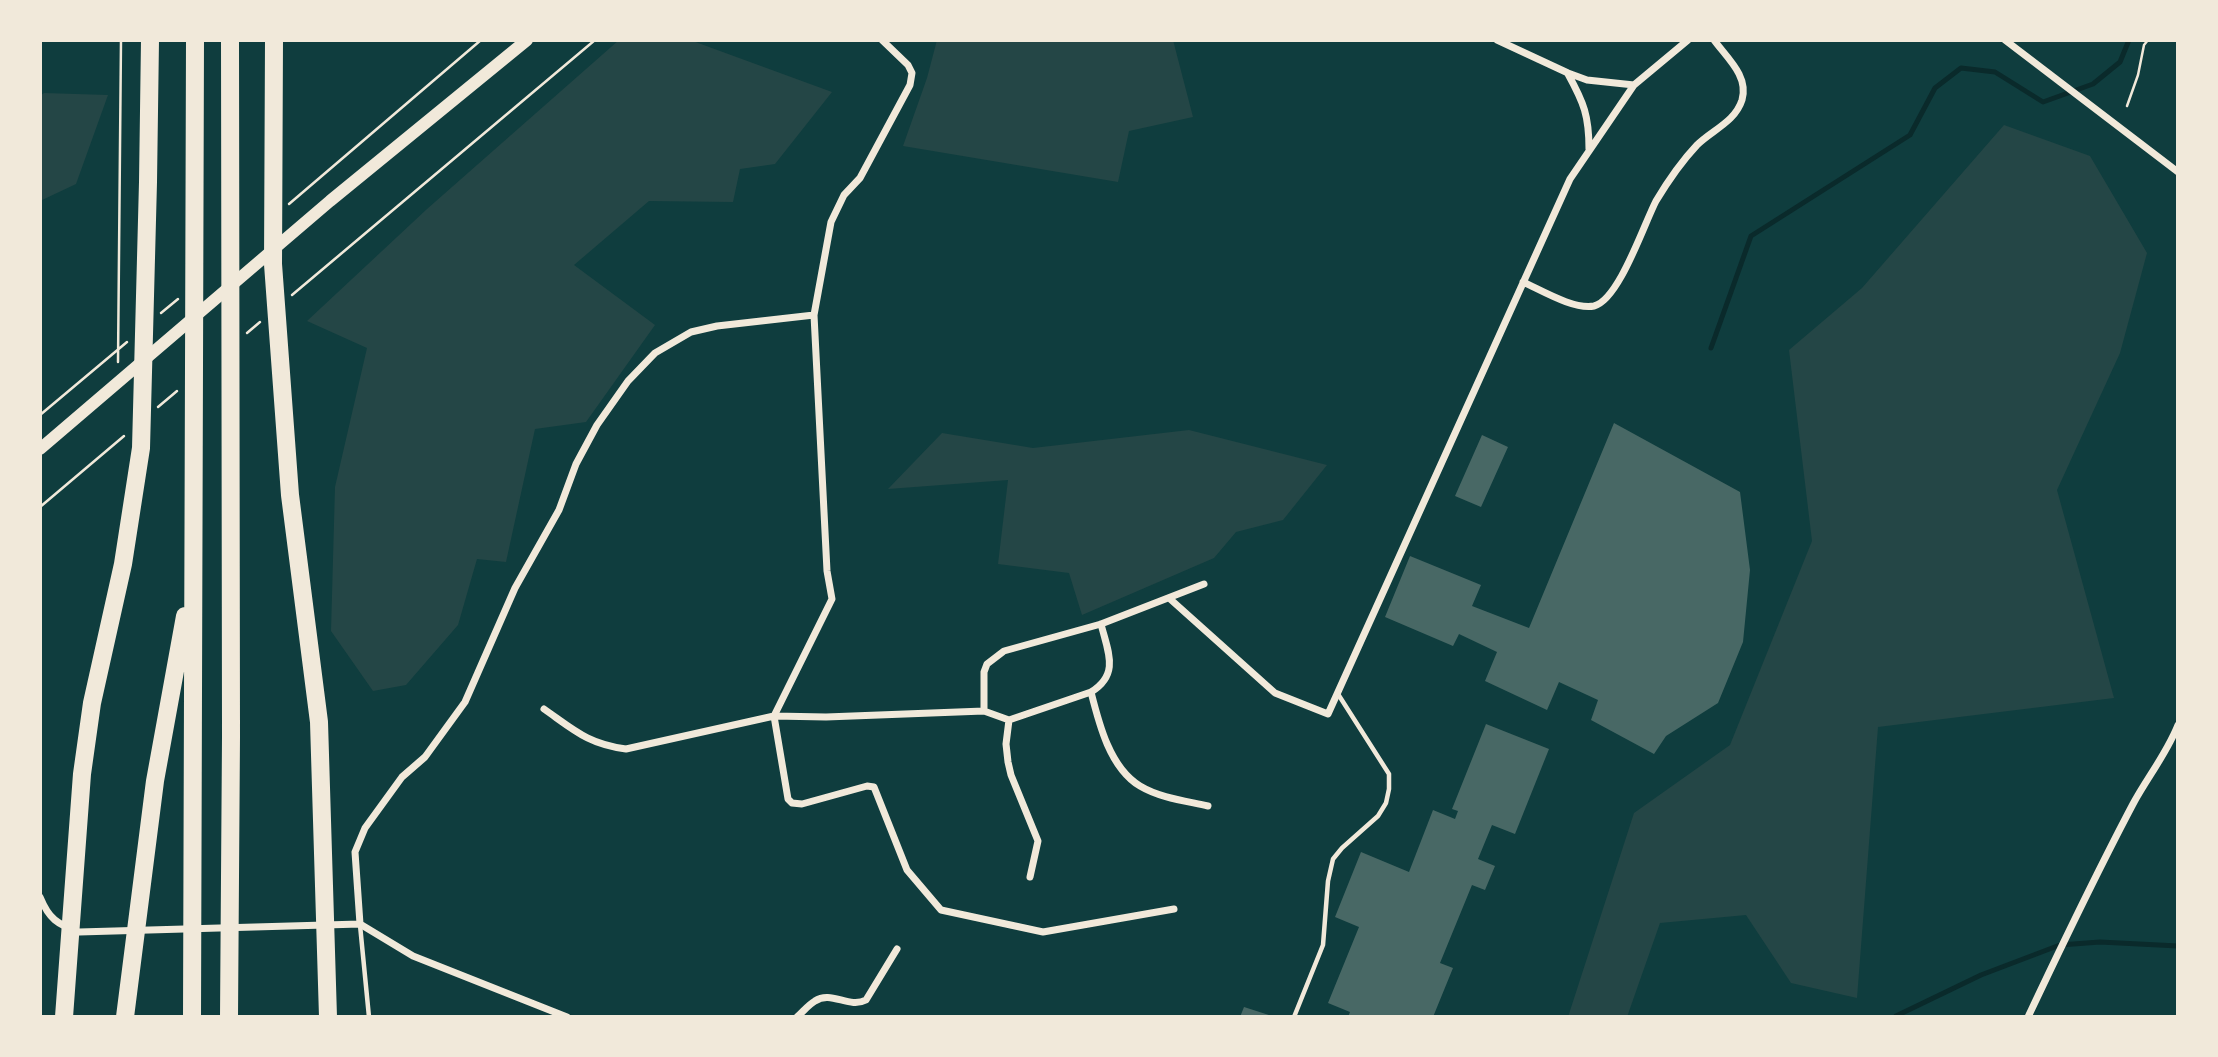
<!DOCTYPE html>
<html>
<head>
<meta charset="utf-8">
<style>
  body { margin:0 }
  #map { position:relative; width:2218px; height:1057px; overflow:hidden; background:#0f3d3e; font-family:Quicksand,sans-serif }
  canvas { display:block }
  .frame { position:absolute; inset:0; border:42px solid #f1e9da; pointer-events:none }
</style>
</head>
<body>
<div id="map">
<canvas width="2218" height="1057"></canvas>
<div class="frame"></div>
</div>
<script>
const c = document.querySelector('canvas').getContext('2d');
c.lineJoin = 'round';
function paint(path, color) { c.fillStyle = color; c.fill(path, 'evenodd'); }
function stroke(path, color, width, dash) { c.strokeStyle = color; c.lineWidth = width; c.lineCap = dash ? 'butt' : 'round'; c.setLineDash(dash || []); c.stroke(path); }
const green = new Path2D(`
  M619 40H690L832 92 775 164 740 169 733 202 649 201 574 265 655 325 586 422 535 429 506 562 477 559 458 625 406 685 373 691 331 631 335 487 367 348 307 321 427 209Z
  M937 40H1173L1193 117 1129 131 1118 182 903 146 927 78Z
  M44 93 108 95 76 184 40 201V96Z
  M2004 125 2090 156 2147 253 2120 353 2057 490 2114 698 1878 727 1857 998 1791 983 1746 915 1660 923 1627 1017H1568L1634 813 1730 745 1812 541 1789 350 1862 288Z
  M1189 430 1327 465 1283 520 1236 532 1214 558 1082 615 1069 573 998 564 1008 480 888 489 942 433 1033 448Z`);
const stream = new Path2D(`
  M1711 348 1751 236 1910 135 1935 88 1961 68 1995 72 2043 102 2093 84 2120 62 2129 40
  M1896 1016 1981 975 2060 945 2100 942 2178 946`);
const building = new Path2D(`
  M1614 423 1740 492 1750 570 1743 642 1718 703 1666 736 1654 754 1591 720 1598 700 1559 682 1547 710 1485 681 1497 652 1459 634 1453 646 1385 617 1410 556 1481 585 1472 606 1529 628Z
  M1482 435 1508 447 1481 507 1455 496Z
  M1486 724 1549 749 1515 834 1492 825 1478 859 1495 866 1485 890 1472 885 1440 963 1453 968 1433 1017H1348L1350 1012 1328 1003 1359 927 1335 917 1361 852 1409 872 1433 810 1455 819 1458 811 1452 809Z
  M1244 1007 1272 1016V1017H1240Z`);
const path = new Path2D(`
  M2127 106 2138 75 2144 45 2148 40
  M289 204 481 40
  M292 295 595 40
  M161 313 178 299
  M247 333 260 322
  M118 362 121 40
  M158 407 177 391
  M40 415 127 342
  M40 507 124 436`);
const service = new Path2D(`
  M360 925 369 1017
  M1294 1017 1323 945 1328 881 1333 859 1342 848 1378 816 1386 803 1389 789V774L1338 694`);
const minor = new Path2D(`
  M1497 40 1568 73 1587 80 1634 85
  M2005 40 2178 172
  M1568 74C1584 103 1589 116 1589 149
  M1523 282C1541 290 1574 310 1594 306 1619 300 1644 224 1656 201 1668 181 1681 162 1697 145 1712 130 1735 122 1742 100 1749 76 1727 58 1714 40
  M814 315 827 571 832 599 774 716 788 799 792 803 802 804 867 786 874 787 907 870 941 910 1043 932 1174 909
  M1169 598 1275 693 1328 714 1570 179 1634 85 1688 40
  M1101 624C1108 652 1120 674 1091 692 1099 724 1110 768 1140 786 1160 798 1186 801 1208 806
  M544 709C574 730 588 744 626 749L774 716 826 717 984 711 1009 720 1006 744 1008 762 1011 775 1038 841 1030 877
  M984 711V672L987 664 1004 651 1101 624 1204 584
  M1009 720 1091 692
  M40 897C49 919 57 924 79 932L360 924 355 852 365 828 402 777 425 757 465 702 515 588 559 510 576 464 597 425 628 381 655 353 691 332 717 326 814 315 831 222 844 195 860 178 910 85 912 73 908 65 882 40
  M360 924 413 956 567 1017
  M797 1017C803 1012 808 1005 815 1001 831 990 849 1009 866 1000L897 949
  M2028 1017C2062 945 2096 874 2133 804 2147 778 2167 753 2178 725`);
const secondary = new Path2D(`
  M40 449 330 201 527 40`);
const motorway = new Path2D(`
  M274 40 273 264 290 495 319 722 328 1017
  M64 1017 82 774 92 703 123 564 141 448 148 182 150 40
  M125 1017 155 781 185 616
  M192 1017 195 40
  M229 1017 231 737 230 40`);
paint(green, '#244646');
stroke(stream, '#0a2a2b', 5);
paint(building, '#486865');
stroke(path, '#f1e9da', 2.5);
stroke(service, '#f1e9da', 4.5);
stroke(minor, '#f1e9da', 7);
stroke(secondary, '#f1e9da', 12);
stroke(motorway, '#f1e9da', 18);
</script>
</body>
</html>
